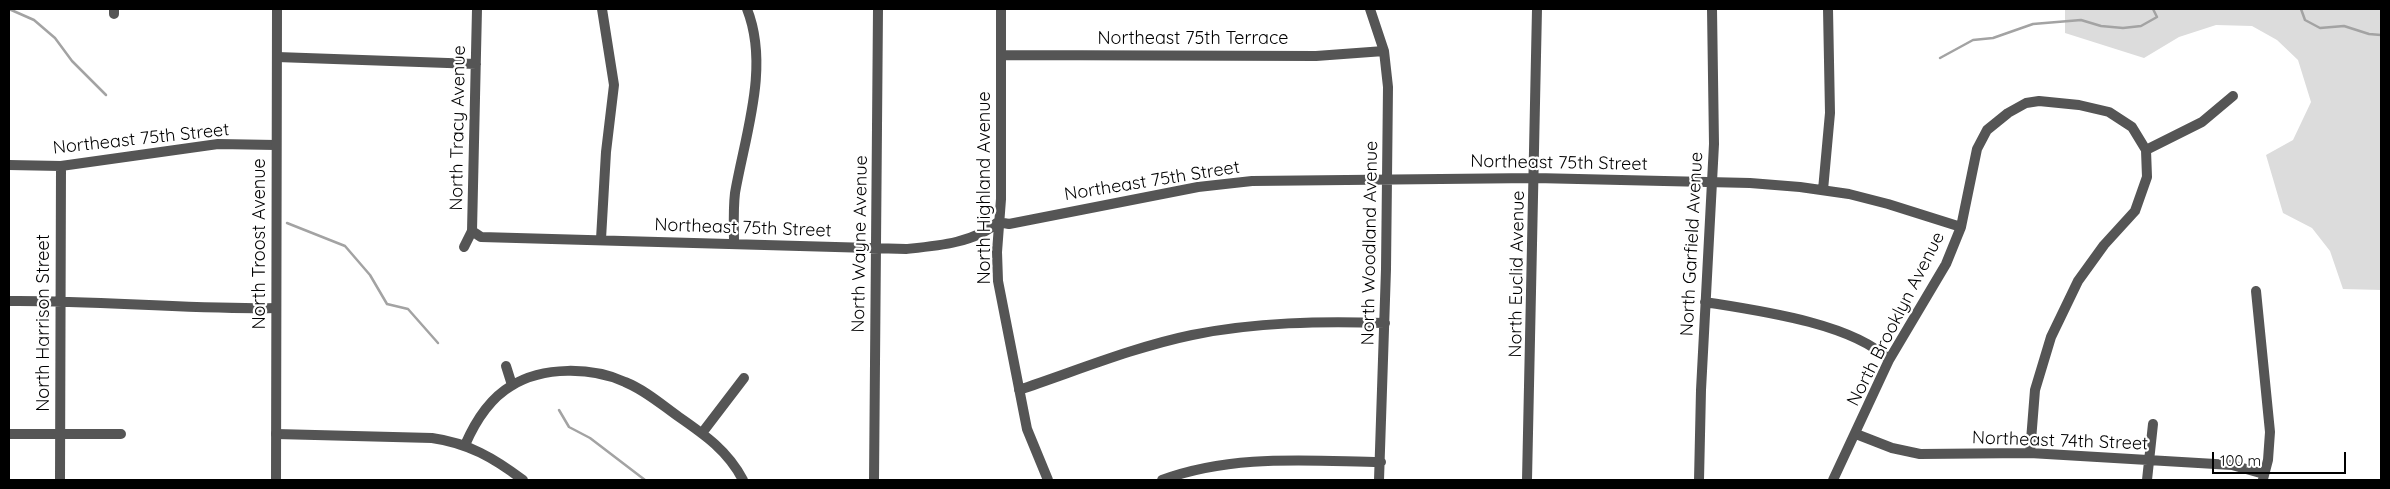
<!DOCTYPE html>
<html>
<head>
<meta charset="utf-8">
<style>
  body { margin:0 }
  #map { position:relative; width:2390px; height:489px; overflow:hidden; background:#fff; font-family:Quicksand,sans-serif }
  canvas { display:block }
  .frame { position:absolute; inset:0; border:10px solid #000; pointer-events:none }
  .scale { position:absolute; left:2212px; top:452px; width:134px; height:22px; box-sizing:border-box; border:2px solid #000; border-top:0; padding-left:6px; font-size:15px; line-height:18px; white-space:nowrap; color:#000; -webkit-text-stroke:4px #fff; paint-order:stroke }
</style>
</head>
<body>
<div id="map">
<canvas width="2390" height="489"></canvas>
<div class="frame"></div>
<div class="scale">100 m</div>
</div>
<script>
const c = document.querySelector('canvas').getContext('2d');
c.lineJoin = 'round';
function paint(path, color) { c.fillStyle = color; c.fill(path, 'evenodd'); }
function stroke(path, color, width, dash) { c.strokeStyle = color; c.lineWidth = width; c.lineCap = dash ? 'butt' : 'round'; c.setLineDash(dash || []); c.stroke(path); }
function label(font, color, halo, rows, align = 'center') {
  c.font = font + ' Quicksand,sans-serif'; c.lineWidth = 4.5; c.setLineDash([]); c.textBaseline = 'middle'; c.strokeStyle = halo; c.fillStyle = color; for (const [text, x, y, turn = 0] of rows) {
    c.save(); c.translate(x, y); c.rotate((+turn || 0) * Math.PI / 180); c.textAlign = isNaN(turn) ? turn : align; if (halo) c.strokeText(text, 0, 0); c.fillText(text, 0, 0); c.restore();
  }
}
const green = new Path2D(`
  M2065 9H2381V290L2343 289 2330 251 2312 228 2283 213 2266 155 2293 140 2311 102 2298 60 2277 40 2252 26 2216 25 2179 37 2144 58 2065 33Z`);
const stream = new Path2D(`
  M9 9 34 20 55 38 72 61 106 95
  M2301 9 2305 20 2320 28 2344 26 2369 34 2381 35
  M1940 58 1973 40 1993 38 2033 24 2081 20 2101 26 2123 28 2141 26 2157 17 2153 9
  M287 223 345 246 370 275 387 304 408 309 438 343
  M559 410 569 427 590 438 645 480`);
const minor = new Path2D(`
  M1001 9V199L997 252 998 281 1027 429 1048 480
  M1370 9 1384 51 1388 87 1386 269 1379 480
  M114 14V9
  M1002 55 1316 56 1384 51
  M277 57 476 64
  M2146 150 2202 122 2233 96
  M9 165 61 166 218 144 276 145
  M1823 190 1830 113 1828 9
  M472 231 481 237 906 249C936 246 975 243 998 222L1009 224 1198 187 1252 181 1535 178 1750 183 1800 187 1849 194 1888 204 1961 227
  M601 239 606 152 614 85 602 9
  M734 243C734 226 733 210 735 193 745 135 770 67 747 9
  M464 247 472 231 477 9
  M2256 291 2270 432 2268 460 2263 479
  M9 301C98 300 187 310 276 308
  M1705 302C1755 310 1853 323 1889 360
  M506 366 512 385
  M1019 390C1076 371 1134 347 1192 335 1256 322 1321 321 1385 323
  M702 433 744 378
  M9 434H121
  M276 434 432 438C468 443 494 458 523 480
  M1856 434 1892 448 1920 454 2030 453 2232 465 2264 474
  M465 445C475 422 489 399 511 386 543 366 592 367 625 382 645 390 662 405 679 417 705 435 728 451 743 480
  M60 480 61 166
  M874 480 878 9
  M1162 480C1233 454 1306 461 1381 462
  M1527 480 1537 9
  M1699 480 1701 390 1714 144 1712 9
  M1833 480 1889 360 1946 264 1961 227 1977 149 1987 130 2008 113 2026 103 2039 101 2079 105 2109 112 2132 127 2146 150 2147 177 2135 211 2104 245 2078 281 2051 337 2035 390 2030 453
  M2147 480 2153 424`);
const tertiary = new Path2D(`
  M276 480 277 9`);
const streetNames = [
  ["Northeast 75th Terrace",1193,39],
  ["North Tracy Avenue",458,128,-89],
  ["Northeast 75th Street",141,139,-6],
  ["Northeast 75th Street",1559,163,1],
  ["Northeast 75th Street",1152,181,-9],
  ["North Highland Avenue",985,188,-90],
  ["Northeast 75th Street",743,228,2],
  ["North Woodland Avenue",1370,243,-89],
  ["North Troost Avenue",260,244,-90],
  ["North Wayne Avenue",860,244,-89],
  ["North Garfield Avenue",1692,244,-87],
  ["North Euclid Avenue",1517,274,-89],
  ["North Brooklyn Avenue",1896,319,-63],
  ["North Harrison Street",44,323,-90],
  ["Northeast 74th Street",2060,441,2]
];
paint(green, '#dcdcdc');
stroke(stream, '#a3a3a3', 2.5);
stroke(minor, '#555', 10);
stroke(tertiary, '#555', 10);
label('18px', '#000', '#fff', streetNames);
</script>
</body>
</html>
